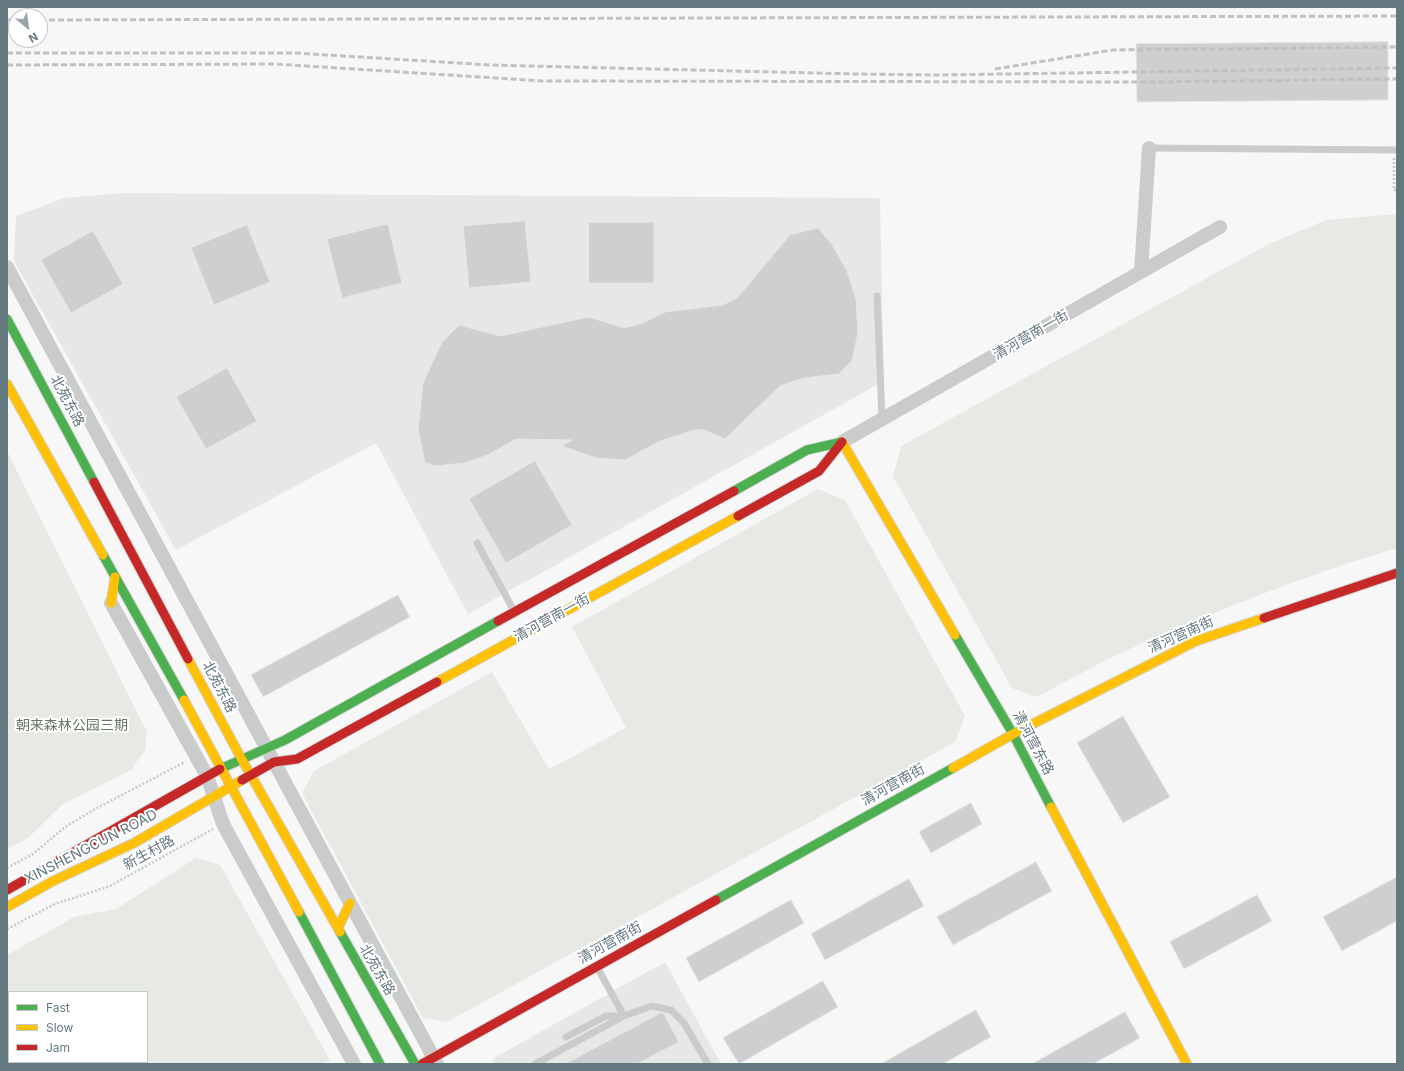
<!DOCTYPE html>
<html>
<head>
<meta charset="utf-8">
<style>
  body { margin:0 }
  #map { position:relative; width:1404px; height:1071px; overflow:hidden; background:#f7f7f7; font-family:Inter,sans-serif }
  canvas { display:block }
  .frame { position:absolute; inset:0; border:8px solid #647880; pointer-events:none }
  .legend { position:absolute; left:8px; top:991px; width:140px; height:72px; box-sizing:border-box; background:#fff; border:1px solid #c1c9cc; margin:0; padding:5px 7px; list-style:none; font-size:12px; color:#647880 }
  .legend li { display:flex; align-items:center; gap:8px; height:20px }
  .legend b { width:20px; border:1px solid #c1c9cc }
  .north { position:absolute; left:8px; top:8px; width:40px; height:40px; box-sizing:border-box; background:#fff; border:1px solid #c1c9cc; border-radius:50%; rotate:151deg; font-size:11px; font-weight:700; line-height:16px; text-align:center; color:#647880 }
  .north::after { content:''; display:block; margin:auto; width:14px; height:18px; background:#97a4aa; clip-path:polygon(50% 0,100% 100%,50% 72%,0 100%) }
</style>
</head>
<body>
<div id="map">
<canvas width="1404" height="1071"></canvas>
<div class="frame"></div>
<ul class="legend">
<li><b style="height:5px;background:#4caf50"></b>Fast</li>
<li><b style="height:5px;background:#ffc107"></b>Slow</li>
<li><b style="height:5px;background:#c62828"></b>Jam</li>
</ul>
<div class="north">N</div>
</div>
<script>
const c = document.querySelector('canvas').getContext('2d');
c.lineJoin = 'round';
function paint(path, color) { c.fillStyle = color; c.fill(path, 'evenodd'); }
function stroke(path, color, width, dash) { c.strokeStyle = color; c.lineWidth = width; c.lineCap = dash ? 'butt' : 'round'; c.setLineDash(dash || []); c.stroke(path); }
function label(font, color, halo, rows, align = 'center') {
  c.font = font + ' Inter,"Noto Sans SC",sans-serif'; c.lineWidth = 4; c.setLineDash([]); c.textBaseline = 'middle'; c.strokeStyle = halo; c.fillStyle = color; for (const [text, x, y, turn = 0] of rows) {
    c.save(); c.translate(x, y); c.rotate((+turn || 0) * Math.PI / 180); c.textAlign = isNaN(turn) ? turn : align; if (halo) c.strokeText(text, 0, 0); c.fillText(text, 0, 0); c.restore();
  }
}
const built = new Path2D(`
  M124 193 880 198 884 381 468 614 376 443 176 550 14 261 16 216 64 198Z
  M665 962 721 1064H492L494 1058Z`);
const green = new Path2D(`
  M1397 214V548C1304 575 1214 612 1125 651 1095 665 1066 682 1036 697L1012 688 893 476 901 446 1269 244 1326 220Z
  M7 451 147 732 145 750 131 770 63 804 28 838 7 849Z
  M818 489 845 500 965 716 955 742 447 1022 423 1018 302 793 314 771 492 672 549 769 626 728 572 627Z
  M196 858 220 865 330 1060 321 1064H7V955L74 917 116 909ZM9 992H147V1062H9Z`);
const building = new Path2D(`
  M1388 42V100L1137 102 1136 44Z
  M525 221 531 282 469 288 463 226Z
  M589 222H654V283H589Z
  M388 224 402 283 342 298 327 239Z
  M247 225 270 282 214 305 191 248Z
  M818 228 831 243 847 271 856 299 858 333 852 361 839 374 804 378 780 386 725 439 704 430H694L658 442 625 460 596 458 562 446 572 440 516 439 488 455 464 463 436 466 425 463 418 429 423 383 442 342 459 325 500 336 589 317 624 328 643 323 665 312 723 305 738 297 790 235Z
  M93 231 123 284 71 313 41 260Z
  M227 368 257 421 206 449 176 397Z
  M535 461 572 525 506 563 469 499Z
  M398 595 410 617 263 697 251 675Z
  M1123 716 1170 797 1123 823 1077 743Z
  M971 803 982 824 931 853 919 832Z
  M1036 862 1052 891 953 945 937 917Z
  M1397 877V921L1342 951 1323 917Z
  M909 879 924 906 825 960 811 934Z
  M1257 895 1272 921 1184 969 1170 942Z
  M791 900 804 923 699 982 686 958Z
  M823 981 838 1007 739 1064 723 1038Z
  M976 1010 991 1037 943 1064H881Z
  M1125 1012 1140 1038 1093 1064H1032Z
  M661 1013 664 1014 679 1042 637 1064H565Z`);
const path = new Path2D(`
  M1394 158V190H1397
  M7 868 33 854 65 827 95 809 185 762
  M7 929 55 904 110 886 213 829`);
const lane = new Path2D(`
  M1149 148 1397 150
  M877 296 882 419
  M477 543 514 611
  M597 967 624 1016
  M566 1037 606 1016H622
  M535 1064 624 1016 652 1006 671 1010 684 1023 708 1064`);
const street = new Path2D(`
  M7 267 437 1064
  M1141 272 1149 148
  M842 442 1220 227
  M111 603 207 776 223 824 354 1064`);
const fast = new Path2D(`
  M7 319 94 482
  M734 491 807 450 842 442
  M103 555 184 700
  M955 635 1013 734 1051 807
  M220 769 285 740 498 621
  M716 900 953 768
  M299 912 380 1064
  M340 932 415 1064`);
const slow = new Path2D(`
  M7 384 103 555
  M842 442 955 635
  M111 603 115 577
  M188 659 241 758 340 932
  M437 682 738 516
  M184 700 299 912
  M953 768 1013 734 1196 641 1264 618
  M1051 807 1187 1064
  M7 907 53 881 134 843 242 780
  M338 928 350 903`);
const jam = new Path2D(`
  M94 482 188 659
  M738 516 819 471 842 442
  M1264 618 1397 573
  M498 621 734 491
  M242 780 274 762 297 759 437 682
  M7 890 220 769
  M422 1064 716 900`);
const rail = new Path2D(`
  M7 20H16
  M40 20 1397 16
  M7 53H295L490 65 856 74 939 75 1397 68
  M7 65 275 64 543 81 1151 82 1397 79
  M995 69 1113 50 1397 47`);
const streetNames = [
  ["清河营南一街",1031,335,-30],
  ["北苑东路",67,401,62],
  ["清河营南一街",552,618,-29],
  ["清河营南街",1181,635,-24],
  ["北苑东路",219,687,62],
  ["清河营东路",1033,743,62],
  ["清河营南街",893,785,-29],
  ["XINSHENGCUN ROAD",91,847,-27],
  ["新生村路",149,853,-29],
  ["清河营南街",610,943,-29],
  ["北苑东路",377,970,60]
];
const parkNames = [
  ["朝来森林公园三期",72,726]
];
paint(built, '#e6e8e7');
paint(green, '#e6e9e4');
paint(building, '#cdcfd0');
stroke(building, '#e6e6e6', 1);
stroke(fast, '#d3d4d5', 11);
stroke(slow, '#d3d4d5', 11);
stroke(jam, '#d3d4d5', 11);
stroke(path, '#c8c9ca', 2.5, [2, 2]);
stroke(lane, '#cacccc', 7);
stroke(street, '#cacccc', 14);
stroke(fast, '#4caf50', 9);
stroke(slow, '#ffc107', 9);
stroke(jam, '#c62828', 9);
stroke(rail, '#c0c1c2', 3, [6, 3]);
label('14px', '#647880', '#fff', streetNames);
label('14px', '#697863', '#fff', parkNames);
</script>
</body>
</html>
